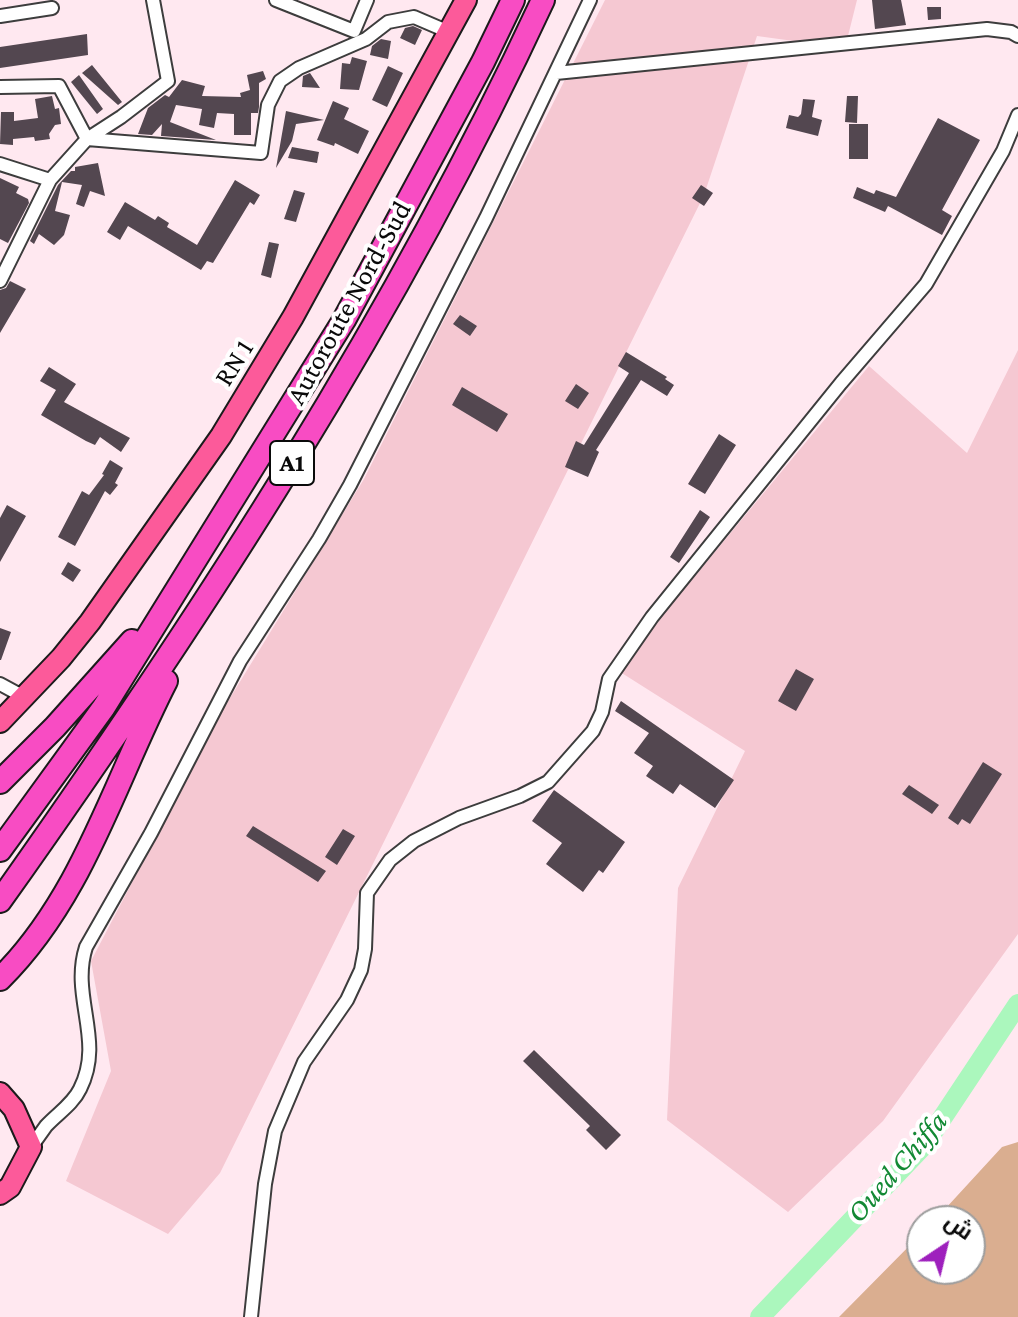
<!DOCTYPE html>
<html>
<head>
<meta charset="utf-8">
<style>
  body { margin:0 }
  #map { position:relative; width:1018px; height:1317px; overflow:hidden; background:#ffe8f0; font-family:"Crimson Pro",Cairo,serif }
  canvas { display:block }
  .north { position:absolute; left:906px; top:1205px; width:80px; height:80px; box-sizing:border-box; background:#fff; border:2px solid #9d9d9d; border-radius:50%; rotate:35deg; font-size:22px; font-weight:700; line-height:32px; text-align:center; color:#0a0a0a }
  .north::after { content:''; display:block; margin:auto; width:28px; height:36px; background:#9e20bd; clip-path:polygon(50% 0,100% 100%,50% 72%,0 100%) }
</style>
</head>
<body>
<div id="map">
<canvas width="1018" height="1317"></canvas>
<div class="north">ش</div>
</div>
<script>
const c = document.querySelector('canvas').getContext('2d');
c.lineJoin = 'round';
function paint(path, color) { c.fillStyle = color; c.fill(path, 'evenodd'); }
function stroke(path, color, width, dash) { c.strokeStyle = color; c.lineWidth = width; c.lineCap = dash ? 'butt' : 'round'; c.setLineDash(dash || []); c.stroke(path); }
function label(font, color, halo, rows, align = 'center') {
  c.font = font + ' "Crimson Pro",serif'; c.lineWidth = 8; c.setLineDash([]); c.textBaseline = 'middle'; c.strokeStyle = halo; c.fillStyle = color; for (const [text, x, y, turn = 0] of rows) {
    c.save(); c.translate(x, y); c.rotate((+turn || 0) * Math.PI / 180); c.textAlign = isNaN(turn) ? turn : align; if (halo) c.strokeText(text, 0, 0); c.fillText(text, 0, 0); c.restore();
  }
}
const farmland = new Path2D(`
  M605 0H857L845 48 757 36 704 195 220 1173 168 1234 66 1181 111 1071 91 961 219 716 364 479Z
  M1018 350V934L883 1121 788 1212 667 1120 678 888 745 751 617 670 869 366 967 453Z`);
const forest = new Path2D(`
  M1018 1142V1317H839L922 1233V1269H970V1221H934L1002 1147Z`);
const river = new Path2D(`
  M760 1317 925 1144 1018 1004`);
const building = new Path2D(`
  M872 0H901L906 25 875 29Z
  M927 7H941V19L928 20Z
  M413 26 422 30 415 45 400 38 405 28Z
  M87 34 88 55 0 68V47Z
  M381 39 391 41 388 59 370 55 372 46Z
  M352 57 367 61 359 90 340 89 342 63 350 64Z
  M92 65 122 102 118 105 82 73Z
  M388 66 403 73 387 107 372 100Z
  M263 71 266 79 259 83V107L258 113H251V135H234V114L217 113 214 128 199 125 202 109 176 105 170 122 216 140 161 136 162 124 152 135 138 134 148 108 165 95 169 97 182 80 205 86 202 96 241 97 240 93 250 90 247 75Z
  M310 73 320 88 302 87 303 76Z
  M79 75 103 109 97 114 71 82Z
  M52 96 55 109 59 108 61 124 55 125 49 134 50 139 35 141 34 137 13 139V145L0 144 1 112H14V121L38 118 35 99Z
  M847 96H858L857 123 845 122Z
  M803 99 815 100 812 117 822 120 818 136 786 128 789 115 798 117 801 114Z
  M333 101 349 108 344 119 369 131 358 154 335 143 334 146 317 140Z
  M286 111 324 120 296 124 292 141 276 168Z
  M938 118 980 140 942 210 952 216 942 235 888 206 885 212 853 198 857 187 874 194 876 190 896 197Z
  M849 124H868V159H849Z
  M292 147 319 152 317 163 288 158Z
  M98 163 105 196 90 191 84 207 76 204 82 185 62 182 55 211 70 215 64 235 54 245 39 234 34 244 30 241 58 185 71 171H75V167Z
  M0 178 19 187 16 193 28 199 29 203 8 243 0 239Z
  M235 180 260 195 254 205 250 202 213 263 207 261 201 270 128 226 120 240 107 232 125 202 155 220 158 216 169 223 167 227 197 245Z
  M701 185 713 193 704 206 692 198Z
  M294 190 305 193 296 222 284 219Z
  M269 242 279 244 271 278 261 275Z
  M10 281 26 289 0 333V290L6 288Z
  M460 315 477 326 470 336 453 324Z
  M626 352 667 377 665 379 674 385 667 396 641 380 596 450 599 452 588 477 565 467 576 441 584 445 629 373 618 366Z
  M49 367 76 384 64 402 130 438 121 452 100 437 95 445 86 441 41 415 56 390 40 381Z
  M576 384 589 393 578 409 565 401Z
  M462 387 508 414 497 432 452 405Z
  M719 434 736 445 705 494 688 484Z
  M110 460 123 468 115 483 118 485 110 495 105 491 75 546 58 537 82 491 89 495 104 475 102 474Z
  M7 505 26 516 0 562V518Z
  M700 510 710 517 679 563 670 557Z
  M68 562 81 570 73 582 61 574Z
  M0 628 11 632 1 660H0Z
  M796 669 814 679 796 711 778 701Z
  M621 701 734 780 715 808 680 784 673 794 646 776 653 766 634 753 649 733 615 711Z
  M983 762 1002 774 970 824 962 819 958 825 948 818Z
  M909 785 939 805 932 814 902 794Z
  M554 790 625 842 603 873 599 870 583 892 546 864 562 843 532 821Z
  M253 826 326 871 318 882 246 836Z
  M343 829 355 836 337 865 325 857Z
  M534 1050 621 1135 606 1150 586 1130 590 1126 523 1061Z`);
const minor = new Path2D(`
  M276 0 354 31 367 0
  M0 16 52 8
  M556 73 987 29 1011 32 1018 36
  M0 87 59 86 87 139
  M87 139 261 153 268 105 280 81 299 68 366 39 388 22 414 17 449 32
  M0 164 50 180 87 139 121 117 168 81 153 0
  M0 281 50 180
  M0 684 24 697
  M31 1147C36 1140 41 1133 46 1126 57 1114 73 1104 80 1089 105 1040 70 997 86 947L151 833 240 661 319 539 350 485 486 218 590 0
  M251 1317 265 1184 275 1131 304 1062 347 1000 361 970 365 949 367 893 390 860 414 841 459 818 520 796 548 782 593 731 602 712 609 679 652 617 841 383 926 284 1003 151 1018 115`);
const primary = new Path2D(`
  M0 722 61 658 90 622 221 436 293 317 466 0
  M0 1093 14 1109 31 1147 10 1187 0 1194`);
const motorway = new Path2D(`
  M0 782 55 727 132 641
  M0 850 104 707 344 320 483 62 513 0
  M0 901C203 615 395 319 543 0
  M0 979C83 897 114 782 166 681`);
const shields = [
  [292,463,44]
];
const shieldNames = [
  ["A1",292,463]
];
const streetNames = [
  ["Autoroute Nord-Sud",349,303,-61],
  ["RN 1",234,363,-58]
];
const waterNames = [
  ["Oued Chiffa",897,1167,-49]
];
paint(farmland, '#f5c8d2');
paint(forest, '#daae90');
stroke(river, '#abf7bd', 20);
paint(building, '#534750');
stroke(minor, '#3d3d3d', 16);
stroke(primary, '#1b1b1b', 24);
stroke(motorway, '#1b1b1b', 26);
stroke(minor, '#fff', 12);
stroke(primary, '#fc5a9a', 20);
stroke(motorway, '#f84cc3', 22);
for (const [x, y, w] of shields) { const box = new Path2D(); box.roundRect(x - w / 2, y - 22, w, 44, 6); c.fillStyle = '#fff'; c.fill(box); stroke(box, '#0a0a0a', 2); }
label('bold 26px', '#0a0a0a', null, shieldNames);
label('28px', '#0a0a0a', '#fff', streetNames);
label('italic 30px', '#128934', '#fff', waterNames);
</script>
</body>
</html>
